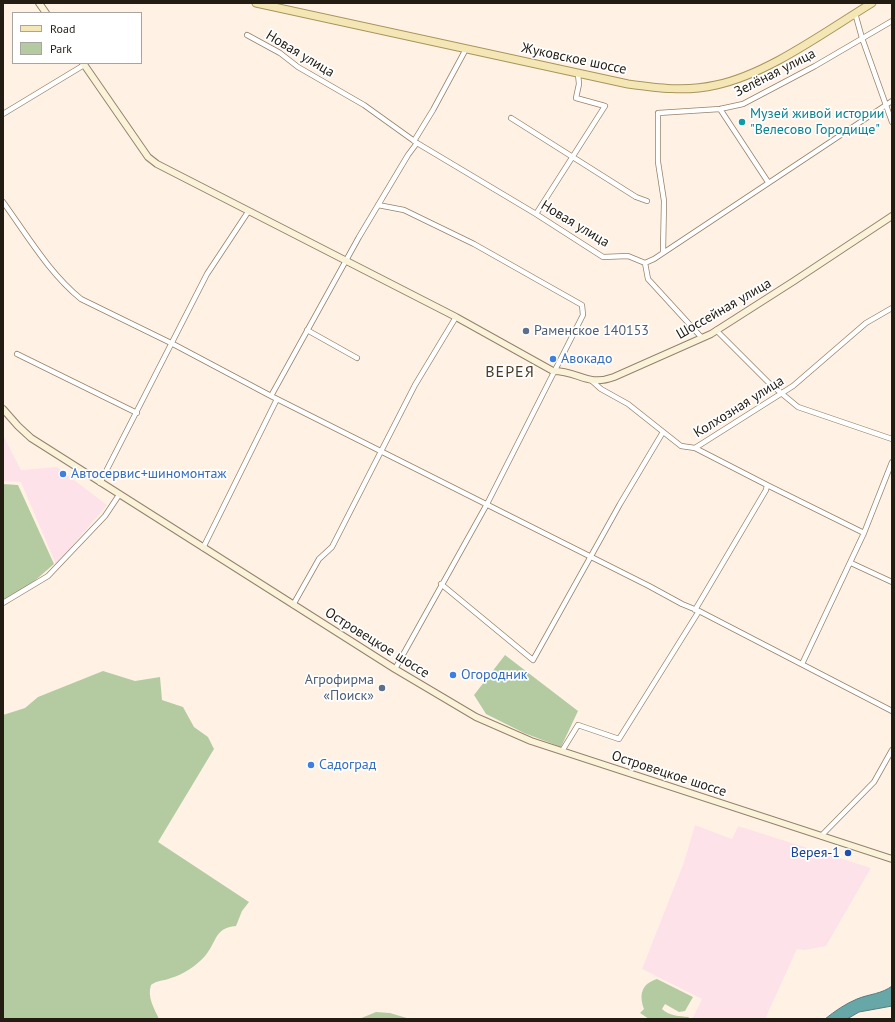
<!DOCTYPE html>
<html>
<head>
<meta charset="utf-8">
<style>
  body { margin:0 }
  #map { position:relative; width:895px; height:1022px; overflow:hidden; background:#fff2e4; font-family:"PT Sans",sans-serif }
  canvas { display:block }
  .frame { position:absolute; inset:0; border:4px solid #231c13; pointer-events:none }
  .legend { position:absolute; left:12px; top:12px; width:130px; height:52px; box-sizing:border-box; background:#fff; border:1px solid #a7a4a1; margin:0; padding:5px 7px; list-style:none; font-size:12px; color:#231c13 }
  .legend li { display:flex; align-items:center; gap:8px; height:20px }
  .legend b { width:20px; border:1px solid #a7a4a1 }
</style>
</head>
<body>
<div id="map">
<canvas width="895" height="1022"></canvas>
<div class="frame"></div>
<ul class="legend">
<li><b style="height:5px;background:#f5e6b6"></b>Road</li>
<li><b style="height:11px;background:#b4cba2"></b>Park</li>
</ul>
</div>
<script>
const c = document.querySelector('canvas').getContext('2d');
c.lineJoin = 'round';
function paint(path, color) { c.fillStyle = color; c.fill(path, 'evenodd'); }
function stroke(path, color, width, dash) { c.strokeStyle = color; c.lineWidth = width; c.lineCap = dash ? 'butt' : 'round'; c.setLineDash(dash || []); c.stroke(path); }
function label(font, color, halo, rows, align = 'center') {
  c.font = font + ' "PT Sans",sans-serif'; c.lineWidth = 3.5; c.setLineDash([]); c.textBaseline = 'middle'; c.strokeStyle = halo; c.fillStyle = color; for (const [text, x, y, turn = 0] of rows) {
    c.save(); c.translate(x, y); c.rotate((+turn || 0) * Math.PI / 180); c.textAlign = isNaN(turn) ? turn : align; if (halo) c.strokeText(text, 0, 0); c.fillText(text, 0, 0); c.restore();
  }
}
const industrial = new Path2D(`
  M3 435 21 470 57 467 107 505 56 565 21 482 3 481Z
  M695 825 732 839 738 826 871 868 826 946 805 950 797 949 765 1019H692L702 999 642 969 684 862Z`);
const green = new Path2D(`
  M3 484 18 485 54 564 31 584 3 600Z
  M505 655 578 711 561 747 524 733 486 714 474 695Z
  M103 671 135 681 160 677 162 700 183 707 194 727 208 737 214 749 158 842 249 902 242 911 236 926C214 928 217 942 205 956 197 965 183 975 171 978 164 981 157 980 151 985 147 997 154 1008 159 1019H3V715L25 708 38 697Z
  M657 979 693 997 685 1011 679 1012 665 1004 662 1009C669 1016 679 1016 689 1017L688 1019H649L640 1013 644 1009C639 995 641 984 657 979Z
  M376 1012 390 1013 410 1019H359Z`);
const water = new Path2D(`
  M892 986V1006L859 1012 847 1019H825C835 1011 845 1004 857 999 869 994 882 994 892 986Z`);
const street = new Path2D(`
  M855 13 862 38 892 122
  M247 35 280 53 298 67 364 105 417 143 536 214 603 257 628 256 645 263 654 259 892 101
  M720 109 768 182
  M3 114 84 65
  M511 118 636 197 647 201
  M414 141 433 110 466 49
  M3 202C27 235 49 273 81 299L173 344 271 396 649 586 682 604 699 611 892 711
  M378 205 404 210 474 244 582 305 583 315 487 504 395 669
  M536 214 605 106 576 98 579 84 578 74
  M663 252 664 201 658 162V113L720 109 743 104 815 66 892 21
  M645 263 648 279 702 338
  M307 330 357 358
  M716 330 769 383 798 407 892 439
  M17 354 137 413
  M592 381 601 389 628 404 681 446 695 448 793 386 866 323 892 308
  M271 396 359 237 408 155 417 143
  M695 448 767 485 766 490 695 610
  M100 483 207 274 248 212
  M767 485 864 533
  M203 548 277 399
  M851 563 892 582
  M441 584 533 660 620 504 663 432
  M3 603 48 576 105 516 119 495
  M293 605 319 559 332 547 415 385 456 317
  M802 664 864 533 892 462
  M562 751 578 725 619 739 699 611
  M821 836 874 782 892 750`);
const secondary = new Path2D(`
  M39 3 46 13
  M83 63 148 157 157 164 456 317 553 371C579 371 587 387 614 377L711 334 794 281 892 216
  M3 409 18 426 31 438 395 669 476 717 531 741 892 859`);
const primary = new Path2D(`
  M256 3 628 84C657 88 686 92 716 85 768 74 826 31 872 3`);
const markers = [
  [742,122,4,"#0f9aa8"],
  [526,331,4,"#5c6f8a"],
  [553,359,4,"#3f7fe0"],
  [63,474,4,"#3f7fe0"],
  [453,675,4,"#3f7fe0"],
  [382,688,4,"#5c6f8a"],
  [311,765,4,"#3f7fe0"],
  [848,853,4,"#1a4fb4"]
];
const streetNames = [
  ["Новая улица",300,54,31],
  ["Жуковское шоссе",574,59,12],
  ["Зелёная улица",775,73,-27],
  ["Новая улица",575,224,31],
  ["Шоссейная улица",724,309,-30],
  ["Колхозная улица",739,407,-32],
  ["Островецкое шоссе",377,643,32],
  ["Островецкое шоссе",669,774,18]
];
const cultureNames = [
  ["Музей живой истории",750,114],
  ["\"Велесово Городище\"",750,130]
];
const serviceNames = [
  ["Раменское 140153",534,331],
  ["Агрофирма",374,680,"right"],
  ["«Поиск»",374,696,"right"]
];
const shopNames = [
  ["Авокадо",561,359],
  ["Автосервис+шиномонтаж",71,474],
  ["Огородник",461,675],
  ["Садоград",319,765]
];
const transitNames = [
  ["Верея-1",840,853]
];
const quarterNames = [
  ["ВЕРЕЯ",510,372]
];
paint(industrial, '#fde3e9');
paint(green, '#b4cba2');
paint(water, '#68a7a8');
stroke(water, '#537d7b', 1);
stroke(street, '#95826c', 6);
stroke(secondary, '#95826c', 8);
stroke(primary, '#a8955d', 9);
stroke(street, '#fff', 4.5);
stroke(secondary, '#faf3da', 6);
stroke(primary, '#f5e6b6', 7);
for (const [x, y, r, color] of markers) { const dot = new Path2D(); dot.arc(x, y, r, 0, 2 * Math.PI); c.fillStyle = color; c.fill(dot); stroke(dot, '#fff', 1.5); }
label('14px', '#231c13', '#fff', streetNames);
label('14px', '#0d838f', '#fff', cultureNames, 'left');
label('14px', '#4e5e75', '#fff', serviceNames, 'left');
label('14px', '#366cbe', '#fff', shopNames, 'left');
label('14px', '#164399', '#fff', transitNames, 'right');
c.letterSpacing = '1px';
label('16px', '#4b3b27', '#fff', quarterNames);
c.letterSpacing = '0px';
</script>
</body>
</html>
